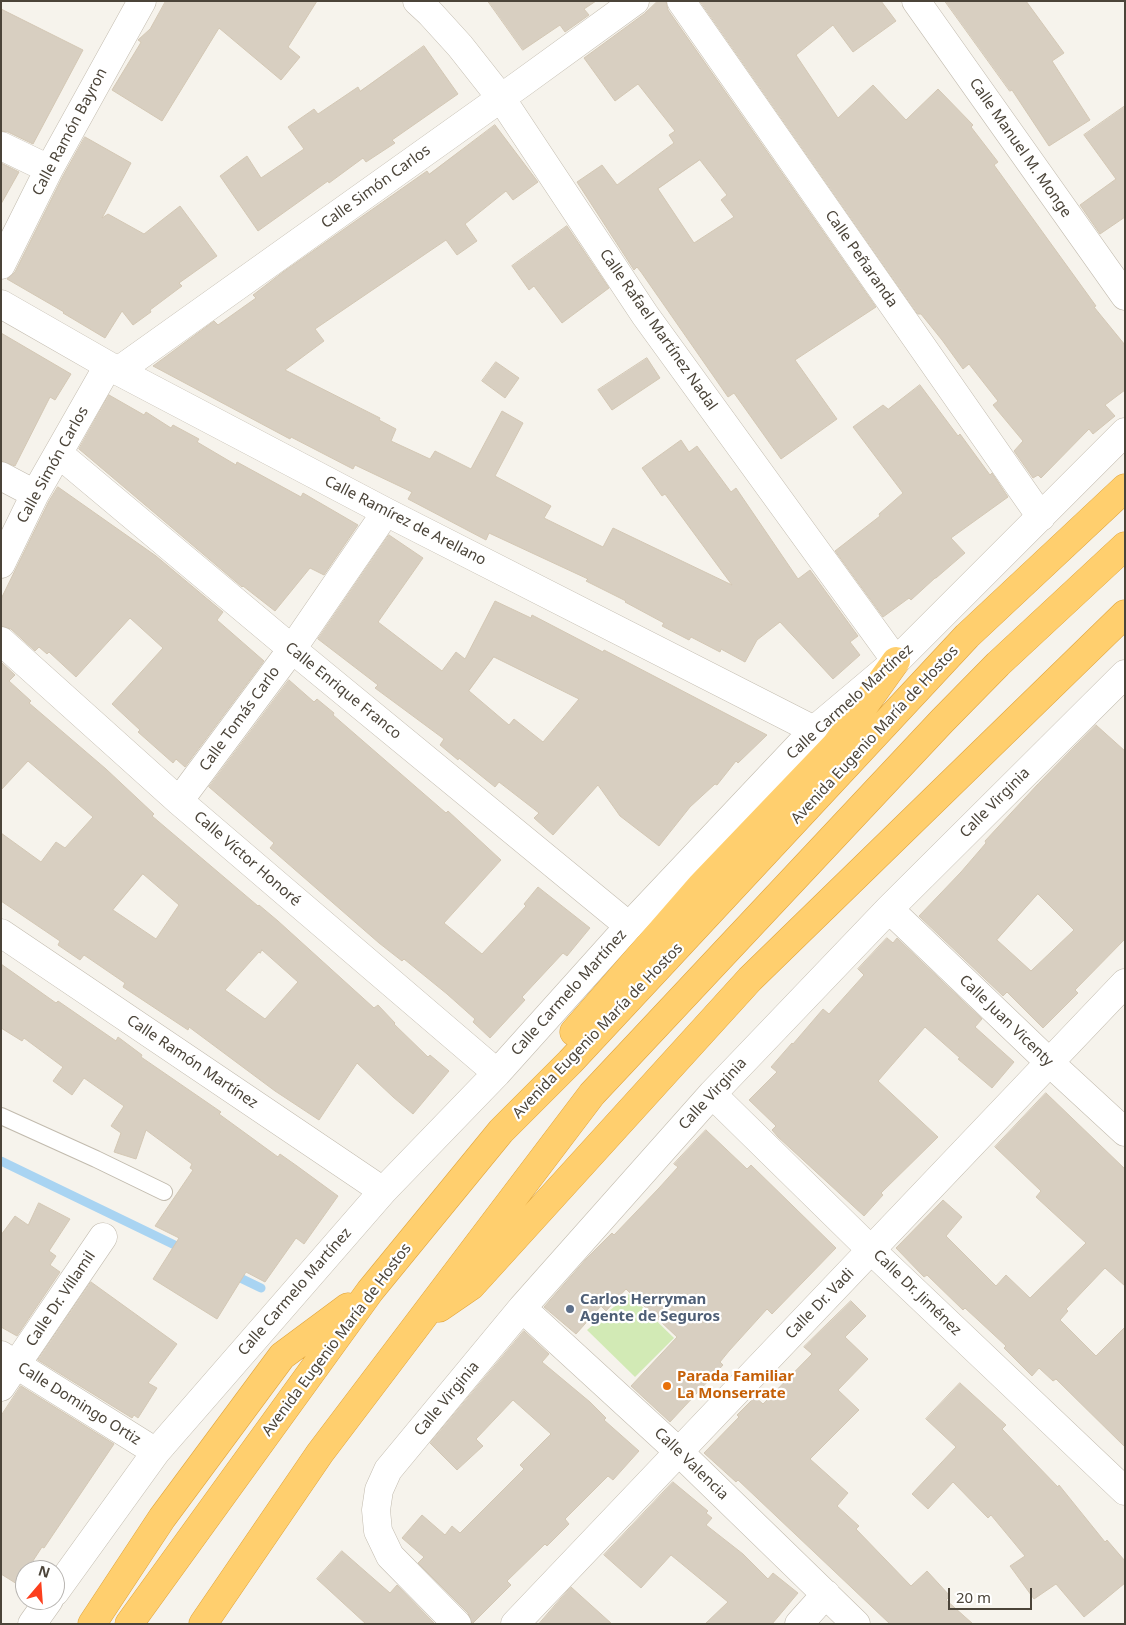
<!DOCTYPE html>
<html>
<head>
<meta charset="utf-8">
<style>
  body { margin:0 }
  #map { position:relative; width:1126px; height:1625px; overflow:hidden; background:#f6f3ec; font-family:"Noto Sans",sans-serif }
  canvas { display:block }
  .frame { position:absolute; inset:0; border:2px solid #4b4439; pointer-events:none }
  .north { position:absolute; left:15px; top:1560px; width:50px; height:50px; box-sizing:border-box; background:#fff; border:1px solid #b7b4b0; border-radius:50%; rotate:18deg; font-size:14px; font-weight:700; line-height:20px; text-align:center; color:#4b4439 }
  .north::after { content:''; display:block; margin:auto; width:18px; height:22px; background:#fc3f1d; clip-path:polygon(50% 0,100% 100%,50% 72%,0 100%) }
  .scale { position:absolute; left:948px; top:1588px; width:84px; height:22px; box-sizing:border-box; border:2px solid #4b4439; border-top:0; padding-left:6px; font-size:15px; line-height:18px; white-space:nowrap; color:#4b4439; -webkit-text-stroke:4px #fff; paint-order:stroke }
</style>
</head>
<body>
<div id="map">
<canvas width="1126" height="1625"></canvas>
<div class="frame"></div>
<div class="north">N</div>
<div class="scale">20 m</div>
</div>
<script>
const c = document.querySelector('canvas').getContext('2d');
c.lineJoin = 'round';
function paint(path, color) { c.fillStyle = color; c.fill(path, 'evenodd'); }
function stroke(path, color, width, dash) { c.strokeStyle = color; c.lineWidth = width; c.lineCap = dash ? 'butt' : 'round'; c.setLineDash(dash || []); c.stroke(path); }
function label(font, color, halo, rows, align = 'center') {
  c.font = font + ' "Noto Sans",sans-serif'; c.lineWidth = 4.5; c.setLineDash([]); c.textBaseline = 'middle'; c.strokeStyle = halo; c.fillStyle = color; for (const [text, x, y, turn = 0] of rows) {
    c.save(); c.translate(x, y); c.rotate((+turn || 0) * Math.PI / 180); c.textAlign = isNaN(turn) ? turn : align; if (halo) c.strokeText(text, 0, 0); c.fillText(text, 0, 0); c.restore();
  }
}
const green = new Path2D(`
  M629 1294 674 1338 635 1377 587 1330Z`);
const stream = new Path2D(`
  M1 1161 185 1250
  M232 1274 261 1288`);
const building = new Path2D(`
  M166 1H317L288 47 300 57 281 80 219 28 162 121 112 90 140 44 141 42 138 40 150 29Z
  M488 1H596L584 9 589 15 565 32 560 25 523 50Z
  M658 1H666L668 10 876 307 795 360 837 419 781 459 734 393 728 397 641 272 637 267 634 270 577 182 602 165 617 185 674 143 669 135 675 131 638 84 615 101 584 58 644 14ZM700 160 727 195 721 200 734 217 694 243 658 189Z
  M700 1H881L896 21 853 52 833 25 796 55 838 118 873 85 906 120 938 89 973 125 971 127 998 162 994 165 1096 306 1094 307 1125 345V390L1105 405 1115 416 1093 434 1089 429 1041 478 1038 475 1033 478 1014 451 1023 441 993 405 998 401 969 364 963 369 942 340 921 314H918Z
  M945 1H1026L1064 53 1052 61 1090 120 1049 146 1012 90 1010 91Z
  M1 9 83 50 33 144 8 132 1 131Z
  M424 46 458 94 392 140 395 143 366 162 363 158 329 183 328 181 258 231 220 176 247 156 261 178 304 149 288 127 314 109 318 114 358 87 360 91Z
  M1125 106V217L1100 234 1080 205 1116 179 1084 135Z
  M495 125 538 182 513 200 506 191 465 224 477 241 457 255 446 240 315 329 324 341 285 370 380 418 379 420 396 429 391 441 430 459 435 451 471 469 502 411 523 423 495 476 551 506 544 518 603 547 613 528 732 585 665 494 662 496 642 468 681 440 689 452 697 446 731 492 736 488 798 579 810 570 858 636 850 642 860 655 833 679 780 622 757 640 745 662 721 649 720 652 691 637 689 640 662 626 664 623 625 602 626 601 586 581 588 579 489 533 486 540 408 499 412 492 355 465 353 469 291 437 290 439 153 366 214 321 218 325 256 298 253 295 283 272 427 171 429 174Z
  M85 137 131 163 102 218 108 214 144 234 180 206 217 256 179 283 182 286 150 310 151 312 133 325 122 311 105 338 63 313 64 312 7 279 15 272 63 176Z
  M1 163 19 172 1 204Z
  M567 226 609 288 562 323 534 286 529 290 512 266Z
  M1 333 71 374 55 400 50 397 15 466 1 461Z
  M647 358 660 378 612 410 598 390Z
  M496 362 519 378 505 398 482 381Z
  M920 385 958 436 960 434 990 475 992 473 1008 497 951 538 965 553 936 578H935L911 600 909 598 883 617 835 551 880 516 879 514 903 493 853 427 883 405 888 409Z
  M109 395 144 415 146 412 171 428 173 425 199 439 197 442 236 465 237 462 301 497 303 493 358 525 324 575 310 568 275 611 243 586 242 587 79 449Z
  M58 487 156 556 223 612 217 620 264 661 185 767 176 759 173 763 138 732 140 730 112 704 163 648 130 618 76 677 49 652 47 654 39 647 35 651 11 629 1 626V599L49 501Z
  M389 535 423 558 378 622 442 671 456 652 465 659 495 601 531 618 532 615 603 652 604 650 767 735 738 763 736 761 717 785 715 784 690 807 659 846 620 816 598 785 553 835 534 818 539 813 499 782 495 787 459 758 458 760 440 745 444 739 375 688 378 685 318 639ZM494 657 579 699 543 742 514 719 509 725 469 691Z
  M1 662 15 675 9 681 31 701 29 703 106 769 154 814 152 816 258 906 259 905 278 921 374 1008 378 1005 395 1023 394 1024 428 1057 430 1055 449 1071 413 1114 393 1097 357 1063 319 1120 275 1091 189 1027 188 1030 123 987 125 983 84 955 80 960 58 945 60 941 1 901V833L41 862 56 842 65 848 93 817 28 761 1 790ZM143 874 179 905 156 939 113 910ZM262 950 298 982 265 1019 225 990 259 952 260 953Z
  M289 680 314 702 317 699 334 713 333 715 446 813 448 811 501 860 444 923 482 954 526 906 524 904 538 887 590 928 567 956 563 953 522 997 525 1000 490 1038 473 1022 475 1019 447 994 404 959 402 961 379 943 270 848 274 843 209 787Z
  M1096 725 1125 751V939L1075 990 1078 993 1043 1028 1007 992 1003 996 919 916 961 872 986 843 985 841 1038 784ZM1038 894 1074 930 1031 971 997 940Z
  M887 938 893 943 897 938 982 1019 975 1027 1014 1062 992 1088 958 1059 960 1058 925 1027 878 1081 938 1137 881 1193 883 1195 864 1216 778 1137 772 1130 776 1126 749 1100 777 1072 771 1067 792 1043 793 1044 823 1009 829 1014 864 975 858 969Z
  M1 964 56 1003 58 1001 116 1041 118 1037 142 1055 141 1057 221 1112 219 1114 278 1157 280 1154 297 1166 338 1196 304 1244 296 1238 265 1282 246 1272 217 1319 153 1279 179 1238 155 1226 193 1170 190 1168 192 1164 146 1130 136 1159 114 1152 121 1133 111 1126 124 1106 84 1078 72 1095 53 1081 63 1067 24 1038 22 1041 1 1028Z
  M1046 1093 1125 1169V1286L1105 1268 1066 1309 1068 1311 1060 1320 1096 1356 1125 1327V1447L1056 1379 1053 1381 1039 1368 1032 1376 1004 1348 1006 1346 965 1308 963 1310 927 1275 924 1277 896 1248 943 1200 962 1217 946 1236 996 1286 1006 1275 1030 1298 1086 1243 1036 1197 1041 1191 995 1147Z
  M706 1130 747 1169 751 1165 836 1248 772 1314 767 1309 729 1351 720 1362 723 1365 670 1422 631 1386 677 1337 626 1289 606 1311 601 1306 576 1334 544 1307 586 1259 612 1233 614 1235 659 1188 678 1167 674 1164Z
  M39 1203 70 1219 49 1251 56 1256 50 1265 60 1272 17 1336 1 1327V1235L15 1216 28 1225Z
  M91 1282 177 1344 148 1383 157 1388 138 1418 134 1415 132 1418 38 1360Z
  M851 1301 866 1316 845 1337 868 1359 838 1390 859 1410 810 1459 848 1493 837 1506 859 1526 856 1529 911 1586 927 1571 950 1596 946 1600 973 1624H890L738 1480 736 1482 704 1453 739 1417 737 1415 755 1397 763 1404 812 1354 804 1347Z
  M524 1331 549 1354 542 1362 590 1402 606 1418 604 1420 639 1451 613 1480 608 1476 565 1519 569 1524 547 1546 545 1544 507 1581 511 1585 472 1624 468 1613 418 1563 424 1557 402 1538 422 1515 445 1535 452 1526 460 1533 524 1469 520 1465 551 1434 513 1400 476 1439 483 1446 457 1470 430 1443Z
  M960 1383 1006 1425 1002 1429 1058 1487 1059 1485 1105 1542 1107 1540 1125 1561V1583L1084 1617 1056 1584 1034 1599 1010 1566 1025 1556 991 1515 988 1518 953 1482 928 1509 912 1494 956 1447 926 1419Z
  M21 1386 114 1444 44 1548 42 1547 27 1570H25L17 1584 1 1574V1416Z
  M673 1482 708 1511 706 1513 712 1518 706 1525 743 1554 768 1579 773 1573 798 1593 772 1624H705L728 1602 671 1555 641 1588 604 1555Z
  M342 1551 390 1593 397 1585 435 1624H366L317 1579Z
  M571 1587 612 1624H539Z`);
const lane = new Path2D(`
  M1 1116 96 1159 164 1192`);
const street = new Path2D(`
  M417 1 430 13 460 46 501 98 645 315 896 661
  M681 1 1041 517
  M916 1 1125 296
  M1 146 49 169
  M1 265 49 169 142 1
  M1 304 118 371 386 512 814 730
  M118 371 522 83 635 1
  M59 454 292 649 629 926
  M1 476 35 494
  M1 564 35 494 108 366
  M1 641 179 801 497 1073
  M179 801 292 649 386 512
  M889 909 1049 1062 1125 1132
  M1 933 383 1191
  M712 1094 871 1250 1125 1491
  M522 1308 679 1452 856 1624
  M1 1355 156 1452
  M1 1387 103 1237
  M55 1592 156 1452 383 1191 497 1073 629 926 814 730 896 661 1125 432
  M32 1624 49 1600
  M457 1624 390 1556 378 1531 376 1510 379 1490 388 1470 522 1308 712 1094 889 909 1125 674
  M515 1624 1125 983
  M799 1624 826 1594`);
const highway = new Path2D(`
  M574 1032 701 886 836 745 896 661
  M439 1308 471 1286 750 979 1125 614
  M92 1624 162 1518 282 1356 348 1307
  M129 1624 370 1291 501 1131 570 1062 967 636 1125 488
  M203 1624 320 1453 592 1094 942 721 998 664 1125 546`);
const markers = [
  [570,1309,5,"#5c6f8a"],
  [667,1386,5,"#e8710a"]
];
const streetNames = [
  ["Calle Ramón Bayron",70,132,-62],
  ["Calle Manuel M. Monge",1020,148,55],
  ["Calle Simón Carlos",376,187,-36],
  ["Calle Peñaranda",861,259,55],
  ["Calle Rafael Martínez Nadal",658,330,55],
  ["Calle Simón Carlos",53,465,-61],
  ["Calle Ramírez de Arellano",405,521,27],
  ["Calle Enrique Franco",343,691,39],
  ["Calle Carmelo Martínez",850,702,-42],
  ["Calle Tomás Carlo",240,719,-54],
  ["Avenida Eugenio María de Hostos",875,735,-47],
  ["Calle Virginia",995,803,-45],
  ["Calle Víctor Honoré",247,859,41],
  ["Calle Carmelo Martínez",569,993,-48],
  ["Calle Juan Vicenty",1006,1021,44],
  ["Avenida Eugenio María de Hostos",598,1031,-46],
  ["Calle Ramón Martínez",192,1062,34],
  ["Calle Virginia",713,1094,-47],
  ["Calle Carmelo Martínez",295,1292,-49],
  ["Calle Dr. Jiménez",917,1293,44],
  ["Calle Dr. Villamil",61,1299,-56],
  ["Calle Dr. Vadi",820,1304,-46],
  ["Avenida Eugenio María de Hostos",337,1340,-53],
  ["Calle Virginia",447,1399,-50],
  ["Calle Domingo Ortiz",79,1404,32],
  ["Calle Valencia",691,1464,44]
];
const serviceNames = [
  ["Carlos Herryman",580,1300],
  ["Agente de Seguros",580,1317]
];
const foodNames = [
  ["Parada Familiar",677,1377],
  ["La Monserrate",677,1394]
];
paint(green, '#d2eab5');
stroke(stream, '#a9d4f2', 9);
paint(building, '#d8cfc1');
stroke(building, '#d3c7b4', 1);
stroke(lane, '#c2bbae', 18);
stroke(street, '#c2bbae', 29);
stroke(highway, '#e0a43c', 29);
stroke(lane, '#fff', 16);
stroke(street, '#fff', 28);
stroke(highway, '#ffcf6e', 28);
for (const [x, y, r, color] of markers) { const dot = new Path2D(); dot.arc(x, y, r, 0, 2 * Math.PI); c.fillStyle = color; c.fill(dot); stroke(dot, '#fff', 2); }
label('15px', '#4b4439', '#fff', streetNames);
label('bold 15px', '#4e5e75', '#fff', serviceNames, 'left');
label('bold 15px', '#c56008', '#fff', foodNames, 'left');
</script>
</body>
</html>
